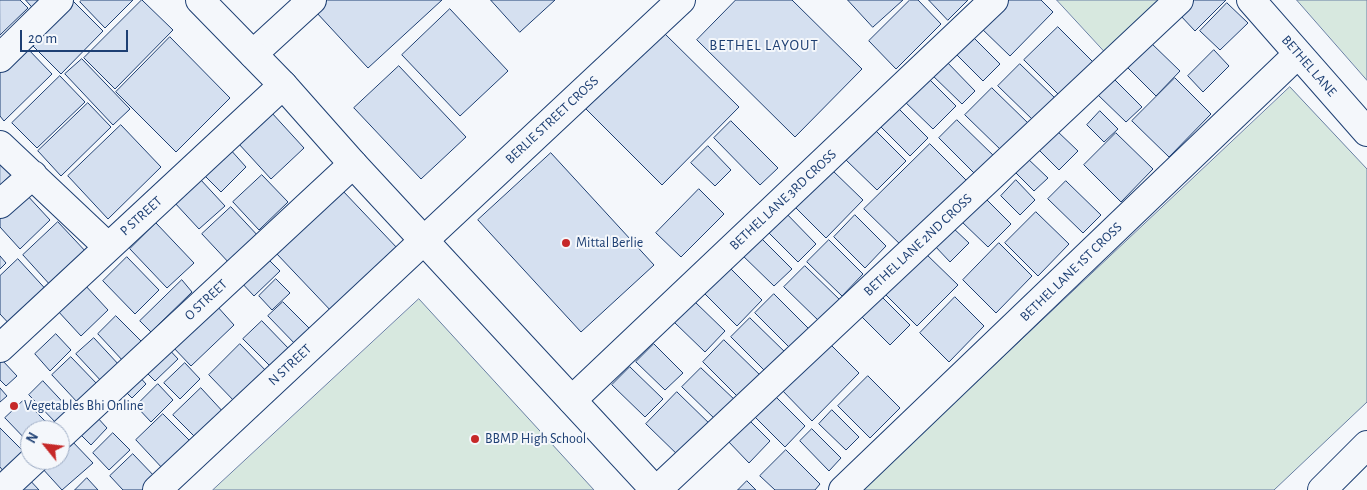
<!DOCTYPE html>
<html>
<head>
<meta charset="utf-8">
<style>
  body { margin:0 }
  #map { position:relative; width:1367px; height:490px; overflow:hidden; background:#f4f7fb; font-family:"Alegreya Sans",sans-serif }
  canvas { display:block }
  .north { position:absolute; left:20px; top:420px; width:50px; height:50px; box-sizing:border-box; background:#f4f7fb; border:1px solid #9eadc5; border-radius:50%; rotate:299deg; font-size:14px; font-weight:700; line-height:20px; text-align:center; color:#1d3f73 }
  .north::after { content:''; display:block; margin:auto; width:18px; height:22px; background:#c62828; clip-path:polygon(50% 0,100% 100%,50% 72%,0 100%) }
  .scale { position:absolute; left:20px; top:30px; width:108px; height:22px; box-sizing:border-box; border:2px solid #1d3f73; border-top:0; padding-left:6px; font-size:15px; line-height:18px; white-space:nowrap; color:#1d3f73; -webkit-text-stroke:4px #f4f7fb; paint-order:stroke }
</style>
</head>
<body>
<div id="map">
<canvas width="1367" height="490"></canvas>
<div class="north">N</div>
<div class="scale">20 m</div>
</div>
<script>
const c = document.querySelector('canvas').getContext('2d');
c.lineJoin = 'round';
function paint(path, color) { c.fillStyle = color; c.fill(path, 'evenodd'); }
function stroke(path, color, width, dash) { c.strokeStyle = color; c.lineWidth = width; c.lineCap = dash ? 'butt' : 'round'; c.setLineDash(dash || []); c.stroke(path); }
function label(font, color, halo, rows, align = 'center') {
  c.font = font + ' "Alegreya Sans",sans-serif'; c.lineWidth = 4; c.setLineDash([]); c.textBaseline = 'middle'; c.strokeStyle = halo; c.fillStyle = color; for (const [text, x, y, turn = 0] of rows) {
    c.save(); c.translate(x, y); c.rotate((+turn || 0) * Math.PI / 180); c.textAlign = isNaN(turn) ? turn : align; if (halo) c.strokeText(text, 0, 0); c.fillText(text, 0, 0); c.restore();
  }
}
const green = new Path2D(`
  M1057 0H1165L1107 54Z
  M1297 0H1367V80Z
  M1290 87 1367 169V402L1274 490H862Z
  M419 299 594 490H213Z`);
const building = new Path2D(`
  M0 0H20L28 8 0 35Z
  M26 0H43L34 9Z
  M82 0H133L105 28 80 2Z
  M142 0 173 30 115 89 84 58Z
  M328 0H442L368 68 316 12Z
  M491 0H555L520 32Z
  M736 0H792L862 69 795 137 697 40Z
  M848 0H903L873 27Z
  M910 0H918L941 24 896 69 869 41Z
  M929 0H968L948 20Z
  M1004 0H1041L1053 12 1010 56 979 26Z
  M1195 0H1226L1195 31 1180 15Z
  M73 1 103 31 61 74 31 44Z
  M1227 3 1248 23 1220 50 1200 31Z
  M450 9 508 71 460 116 402 55Z
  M1058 27 1094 63 1061 97 1024 60Z
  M663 32 739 107 662 185 586 109Z
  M969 33 1000 64 983 81 952 50Z
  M170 37 230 98 176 152 116 92Z
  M1150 42 1180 71 1156 96 1126 66Z
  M26 47 52 74 4 121 0 116V73Z
  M1214 50 1229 66 1203 92 1188 76Z
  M82 59 130 109 113 125 65 74Z
  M944 59 975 91 962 104 930 73Z
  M1020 64 1056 99 1034 121 998 86Z
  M399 66 466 137 421 179 354 108Z
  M60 76 85 102 37 148 12 123Z
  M926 76 956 106 933 129 902 99Z
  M1113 78 1142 107 1126 122 1097 94Z
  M1175 78 1211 114 1169 157 1132 121Z
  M992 88 1029 124 1002 151 965 115Z
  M88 103 111 127 61 176 38 151Z
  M895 105 928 138 910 156 877 123Z
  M1100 111 1118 129 1104 142 1087 125Z
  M271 112 304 148 271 179 238 143Z
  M957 120 997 159 979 178 939 138Z
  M731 121 778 168 760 185 714 138Z
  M121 125 161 167 108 219 68 176Z
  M875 130 906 161 877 190 845 159Z
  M1056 130 1078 151 1059 170 1038 149Z
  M1116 133 1153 169 1121 202 1084 165Z
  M930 144 971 185 906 250 864 209Z
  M708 146 731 170 715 186 691 163Z
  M229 148 246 167 221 192 202 173Z
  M551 153 654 265 581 332 478 220Z
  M1026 157 1048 178 1034 191 1013 170Z
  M0 161 12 174 0 185Z
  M831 169 863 200 826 238 794 206Z
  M262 175 288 202 259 230 233 202Z
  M200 179 225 206 199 229 174 202Z
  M1016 180 1035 200 1020 215 1001 196Z
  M1066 181 1101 215 1083 233 1048 199Z
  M699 189 724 214 681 257 656 233Z
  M342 190 399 250 333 313 276 253Z
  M25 193 50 220 20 249 0 227V216Z
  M984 197 1011 224 988 247 960 220Z
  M231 207 260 238 231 265 202 234Z
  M781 208 816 244 798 262 763 227Z
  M1036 212 1069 244 1038 276 1005 243Z
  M855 215 886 246 865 268 834 237Z
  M58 222 88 254 52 287 23 255Z
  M156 223 194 263 167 288 130 249Z
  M952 227 969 243 950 262 934 245Z
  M757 234 792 269 774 286 739 252Z
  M829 240 863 274 842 296 807 262Z
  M999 243 1032 276 996 313 963 280Z
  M924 252 958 285 917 326 884 293Z
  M0 256 6 263 0 269Z
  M127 257 159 290 135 314 103 281Z
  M266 257 280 271 254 296 240 281Z
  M18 259 51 295 14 329 0 314V276Z
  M728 266 762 300 737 326 703 292Z
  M805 266 841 301 820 322 784 287Z
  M276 279 290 293 272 310 259 296Z
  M182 280 192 292 151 332 140 321Z
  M84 284 108 310 81 336 57 310Z
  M774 294 810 330 791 349 755 313Z
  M880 295 910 325 890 345 860 315Z
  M955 297 984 326 949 362 920 333Z
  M694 301 725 331 705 352 674 322Z
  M283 302 313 332 298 347 268 316Z
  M216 305 234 325 191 366 172 346Z
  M116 316 143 343 124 362 98 334Z
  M750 318 788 355 768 374 731 337Z
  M262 321 289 349 271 367 243 339Z
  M56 334 71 350 50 371 35 354Z
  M94 338 120 366 103 383 76 354Z
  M724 340 761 376 739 398 703 362Z
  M827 341 859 373 812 421 780 388Z
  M240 344 269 374 237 404 209 375Z
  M654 344 683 373 665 390 636 362Z
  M165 345 178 359 155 381 142 368Z
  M71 357 98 385 78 403 52 375Z
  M2 360 17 376 6 386 0 380V361Z
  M185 363 200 379 180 399 164 383Z
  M630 367 663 399 645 417 612 385Z
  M701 368 736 401 716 420 682 387Z
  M137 374 146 384 132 398 122 388Z
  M868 376 900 408 870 438 838 406Z
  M43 381 72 412 58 425 29 395Z
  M158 384 173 400 151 422 136 406Z
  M0 388 7 396 0 402Z
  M201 388 225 414 198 440 173 415Z
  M677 392 714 428 683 460 646 424Z
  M775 396 805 426 785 447 754 416Z
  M24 400 53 429 30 430V444L5 418Z
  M832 410 859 437 846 450 819 424Z
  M163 414 192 443 164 470 136 440Z
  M96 416 107 428 91 445 79 433Z
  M748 419 770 441 749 463 727 440Z
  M0 428 24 452 4 472 0 467Z
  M812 429 841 458 829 471 800 441Z
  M113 433 130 450 109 470 93 453Z
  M70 439 93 463 62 490 41 467 49 460H60V449Z
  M786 450 820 484 815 490H775L760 476Z
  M133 454 157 479 146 490H123L110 476Z
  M27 477 39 490H14Z
  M87 478 98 490H75Z
  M747 481 756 490H738Z`);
const minor = new Path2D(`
  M1251 0 1367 132
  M253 54 312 0
  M0 58 59 0
  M0 145 107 246
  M0 204 33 175
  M0 348 283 85
  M572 400 994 0
  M60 436 353 164
  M2 490 34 460
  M157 490 681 0
  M657 490 1179 0
  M843 490 1298 54`);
const tertiary = new Path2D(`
  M200 0 283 85 353 164 655 490
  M1322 490 1367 445`);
const markers = [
  [566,243,5,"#c62828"],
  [14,406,5,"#c62828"],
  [475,439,5,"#c62828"]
];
const streetNames = [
  ["BETHEL LANE",1309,66,49],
  ["BERLIE STREET CROSS",552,120,-43],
  ["BETHEL LANE 3RD CROSS",783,200,-43],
  ["P STREET",141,216,-42],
  ["BETHEL LANE 2ND CROSS",918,245,-43],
  ["BETHEL LANE 1ST CROSS",1071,272,-44],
  ["O STREET",206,300,-43],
  ["N STREET",290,365,-43]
];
const poiNames = [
  ["Mittal Berlie",576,243],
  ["Vegetables Bhi Online",24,406],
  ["BBMP High School",485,439]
];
const neighbourhoodNames = [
  ["BETHEL LAYOUT",764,45]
];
paint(green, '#d7e8df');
stroke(green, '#687fa3', 1);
paint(building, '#d5e0f0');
stroke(building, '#1d3f73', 1);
stroke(minor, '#1d3f73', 30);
stroke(tertiary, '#1d3f73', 30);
stroke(minor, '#f4f7fb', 28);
stroke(tertiary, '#f4f7fb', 28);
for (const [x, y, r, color] of markers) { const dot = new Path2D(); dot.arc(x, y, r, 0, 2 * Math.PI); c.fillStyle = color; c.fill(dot); stroke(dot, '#f4f7fb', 2); }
label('14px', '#1d3f73', '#f4f7fb', streetNames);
label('14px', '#1d3f73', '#f4f7fb', poiNames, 'left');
c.letterSpacing = '1px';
label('15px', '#1d3f73', '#f4f7fb', neighbourhoodNames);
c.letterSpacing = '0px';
</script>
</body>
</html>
